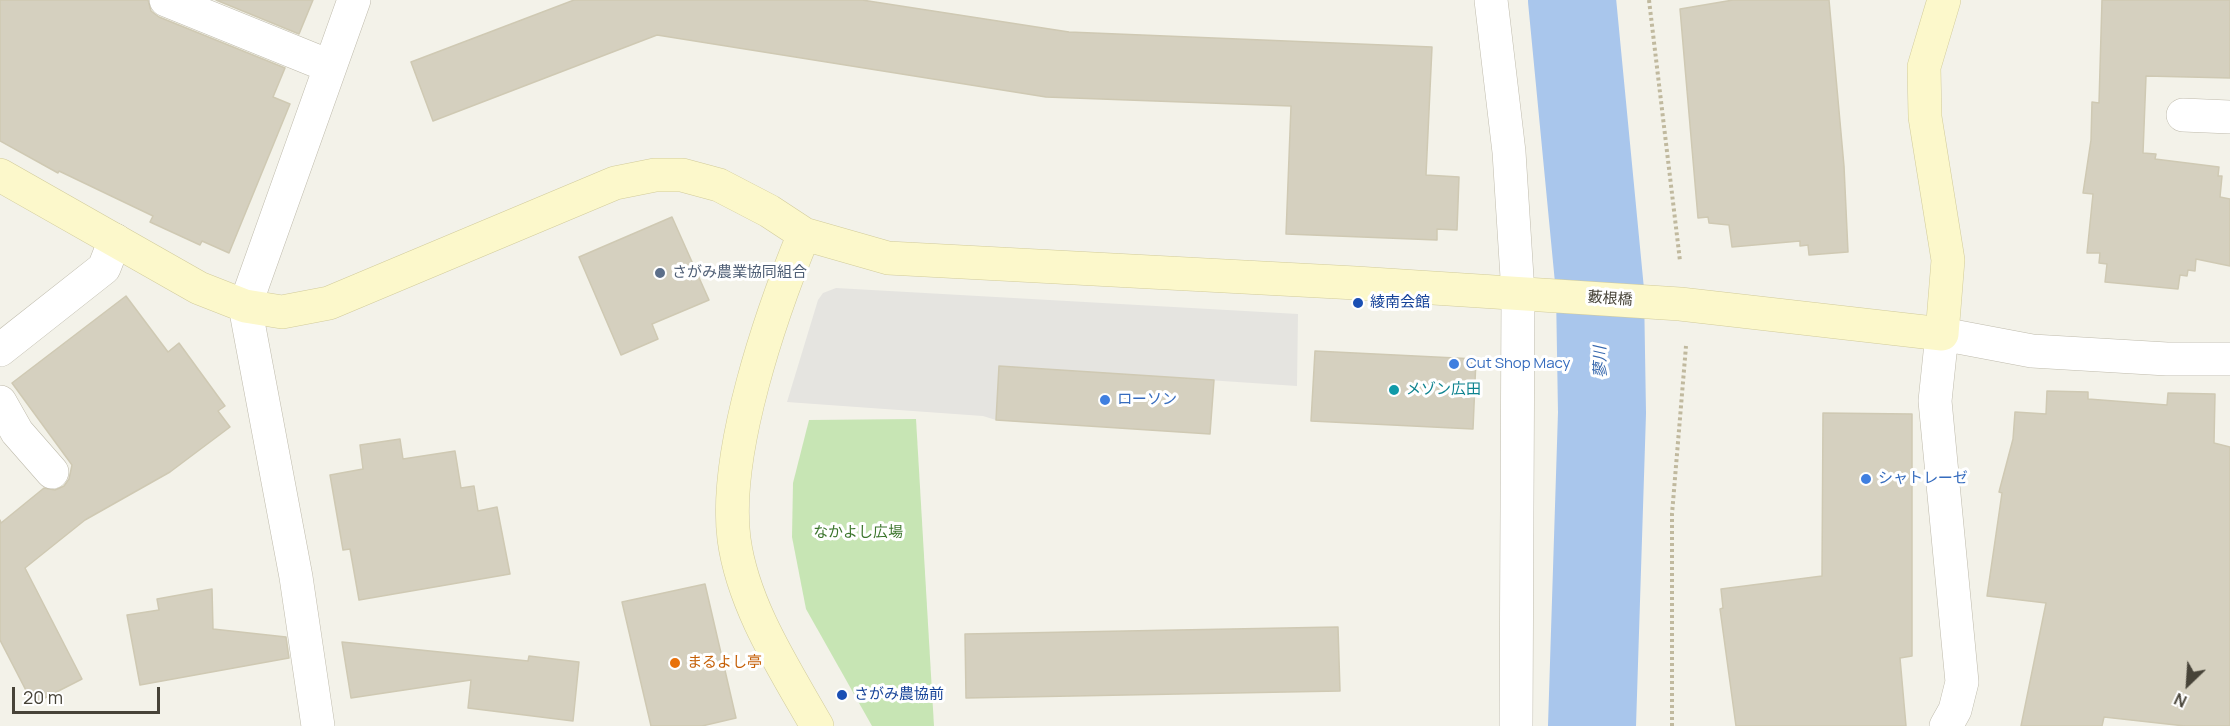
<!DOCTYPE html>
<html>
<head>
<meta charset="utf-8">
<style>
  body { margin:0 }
  #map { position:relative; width:2230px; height:726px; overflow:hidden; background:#f3f2e9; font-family:Manrope,sans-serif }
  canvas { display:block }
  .north { position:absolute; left:2158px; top:654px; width:60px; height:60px; -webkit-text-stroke:4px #fff; paint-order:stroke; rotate:205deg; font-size:16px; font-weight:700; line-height:24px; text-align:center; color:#474338 }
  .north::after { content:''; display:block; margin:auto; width:21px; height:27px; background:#474338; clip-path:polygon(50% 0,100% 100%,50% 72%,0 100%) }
  .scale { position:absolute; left:12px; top:687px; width:148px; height:27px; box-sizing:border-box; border:3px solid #474338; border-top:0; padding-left:8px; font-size:18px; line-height:21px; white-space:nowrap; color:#474338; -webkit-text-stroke:4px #fff; paint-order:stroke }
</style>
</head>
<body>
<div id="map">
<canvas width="2230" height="726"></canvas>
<div class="north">N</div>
<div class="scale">20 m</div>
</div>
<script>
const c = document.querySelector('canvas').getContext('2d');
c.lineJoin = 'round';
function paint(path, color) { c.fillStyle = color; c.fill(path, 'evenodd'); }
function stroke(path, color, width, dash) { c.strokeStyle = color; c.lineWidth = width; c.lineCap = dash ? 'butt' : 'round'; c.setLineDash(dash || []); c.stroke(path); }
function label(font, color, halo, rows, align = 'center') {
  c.font = font + ' Manrope,"Noto Sans JP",sans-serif'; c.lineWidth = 6; c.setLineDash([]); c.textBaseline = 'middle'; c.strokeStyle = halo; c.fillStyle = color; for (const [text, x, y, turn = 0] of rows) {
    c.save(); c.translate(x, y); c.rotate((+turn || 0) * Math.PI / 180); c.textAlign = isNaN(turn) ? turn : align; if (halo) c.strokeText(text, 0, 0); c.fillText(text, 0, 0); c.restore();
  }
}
const green = new Path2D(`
  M916 419 934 726H872L806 609 792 537 793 483 809 420Z`);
const parking = new Path2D(`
  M836 288 1298 314 1297 386 999 366 996 420 983 416 787 402 818 300 823 293Z`);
const river = new Path2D(`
  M1572 0 1600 291 1602 413 1592 726`);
const building = new Path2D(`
  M0 0H148L151 11 159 17 285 68 273 97 290 104 229 253 202 241 200 245 150 222 153 216 59 171 58 173 0 141Z
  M216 0H313L299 34Z
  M574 0H862L1069 32 1432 47 1426 175 1459 177 1457 230 1437 229V240L1286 234 1291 106 1046 97 657 35 433 121 411 62Z
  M1733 0H1829L1844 166 1848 252 1809 255 1808 245 1800 246V241L1732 247 1729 225 1709 223 1708 217 1698 218 1680 9Z
  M2102 0H2230V78L2146 76 2143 153 2156 154 2155 159 2219 167 2218 176H2222L2220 197 2230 199V266L2196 259 2195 271 2188 270 2187 276 2180 275 2178 289 2105 282 2107 264 2099 263 2100 253H2087L2093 194 2083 193 2091 140 2092 102 2099 103Z
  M672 217 709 300 652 324 658 339 621 355 579 257Z
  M126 296 168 352 179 343 225 406 218 411 230 427 170 472 85 520 25 568 82 679 33 704 0 640V520L1 523 44 488 55 490 64 486 69 479 72 465 12 383Z
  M1315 351 1476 359 1473 429 1311 421Z
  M999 366 1214 380 1210 434 996 420Z
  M2047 391 2088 392V399L2167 405 2168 393 2215 394 2214 443 2230 447V726H2185L2104 717 2102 726H2021L2046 603 1987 596 2002 493 1999 492 2013 439 2015 412 2046 414Z
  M1823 413 1912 414V656L1900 658 1906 726H1736L1720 609 1723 608 1721 589 1822 576Z
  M400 439 403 459 455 451 461 488 474 486 478 511 497 507 510 574 359 600 350 549 343 550 330 475 363 469 360 445Z
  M705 584 736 718 702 726H651L622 602Z
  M212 589 213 629 286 637 289 658 140 685 127 615 159 610 157 599Z
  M1338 627 1340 691 966 698 965 634Z
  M342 642 528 661 529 656 579 662 573 721 468 708 471 680 351 698Z`);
const path = new Path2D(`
  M1649 0 1680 261
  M1672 726V514L1686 346`);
const street = new Path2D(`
  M166 0 329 66
  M1491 0 1509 152 1518 293 1516 726
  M2183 115 2230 117
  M0 350 104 268 115 240
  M0 402 17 432 52 472
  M318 726 296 577 245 306 354 0
  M1946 726 1955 710 1962 682 1935 401 1942 334 2032 351 2167 359H2230`);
const secondary = new Path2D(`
  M0 175 199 288 245 306 282 312 329 303 615 183 655 175H682L719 185 769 211 804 234 888 258 1356 283 1680 304 1942 334 1948 260 1925 117 1924 67 1944 0
  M804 234C771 314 723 453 734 539 743 606 784 668 817 726`);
const markers = [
  [660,273,6,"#5c6f8a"],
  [1358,303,6,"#1a4fb4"],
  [1454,364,6,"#3f7fe0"],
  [1394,390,6,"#0f9aa8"],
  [1105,400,6,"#3f7fe0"],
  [1866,479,6,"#3f7fe0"],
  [675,663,6,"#e8710a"],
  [842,695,6,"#1a4fb4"]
];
const serviceNames = [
  ["さがみ農業協同組合",672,273]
];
const streetNames = [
  ["藪根橋",1610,299,4]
];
const transitNames = [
  ["綾南会館",1370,303],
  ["さがみ農協前",854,695]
];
const shopNames = [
  ["Cut Shop Macy",1466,364],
  ["ローソン",1117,400],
  ["シャトレーゼ",1878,479]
];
const cultureNames = [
  ["メゾン広田",1406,390]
];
const parkNames = [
  ["なかよし広場",858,533]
];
const foodNames = [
  ["まるよし亭",687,663]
];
const waterNames = [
  ["蓼川",1601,362,-91]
];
paint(green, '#c7e5b4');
paint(parking, '#e5e4e0');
stroke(river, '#a9c6ec', 88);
paint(building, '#d5d0bf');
stroke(building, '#cfc9b3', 1.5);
stroke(street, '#bfbbac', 34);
stroke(secondary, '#d1cb9b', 34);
stroke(path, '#c0b99e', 4, [3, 3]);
stroke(street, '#fff', 33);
stroke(secondary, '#fcf8cb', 33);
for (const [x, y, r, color] of markers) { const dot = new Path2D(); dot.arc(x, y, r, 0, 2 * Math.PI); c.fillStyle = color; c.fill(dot); stroke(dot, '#fff', 2); }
label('15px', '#4e5e75', '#fff', serviceNames, 'left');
label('15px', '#474338', '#fff', streetNames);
label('15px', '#164399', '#fff', transitNames, 'left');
label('15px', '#366cbe', '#fff', shopNames, 'left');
label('15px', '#0d838f', '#fff', cultureNames, 'left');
label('15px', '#3d762e', '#fff', parkNames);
label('15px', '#c56008', '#fff', foodNames, 'left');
label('italic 16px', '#3667ad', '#fff', waterNames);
</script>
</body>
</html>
